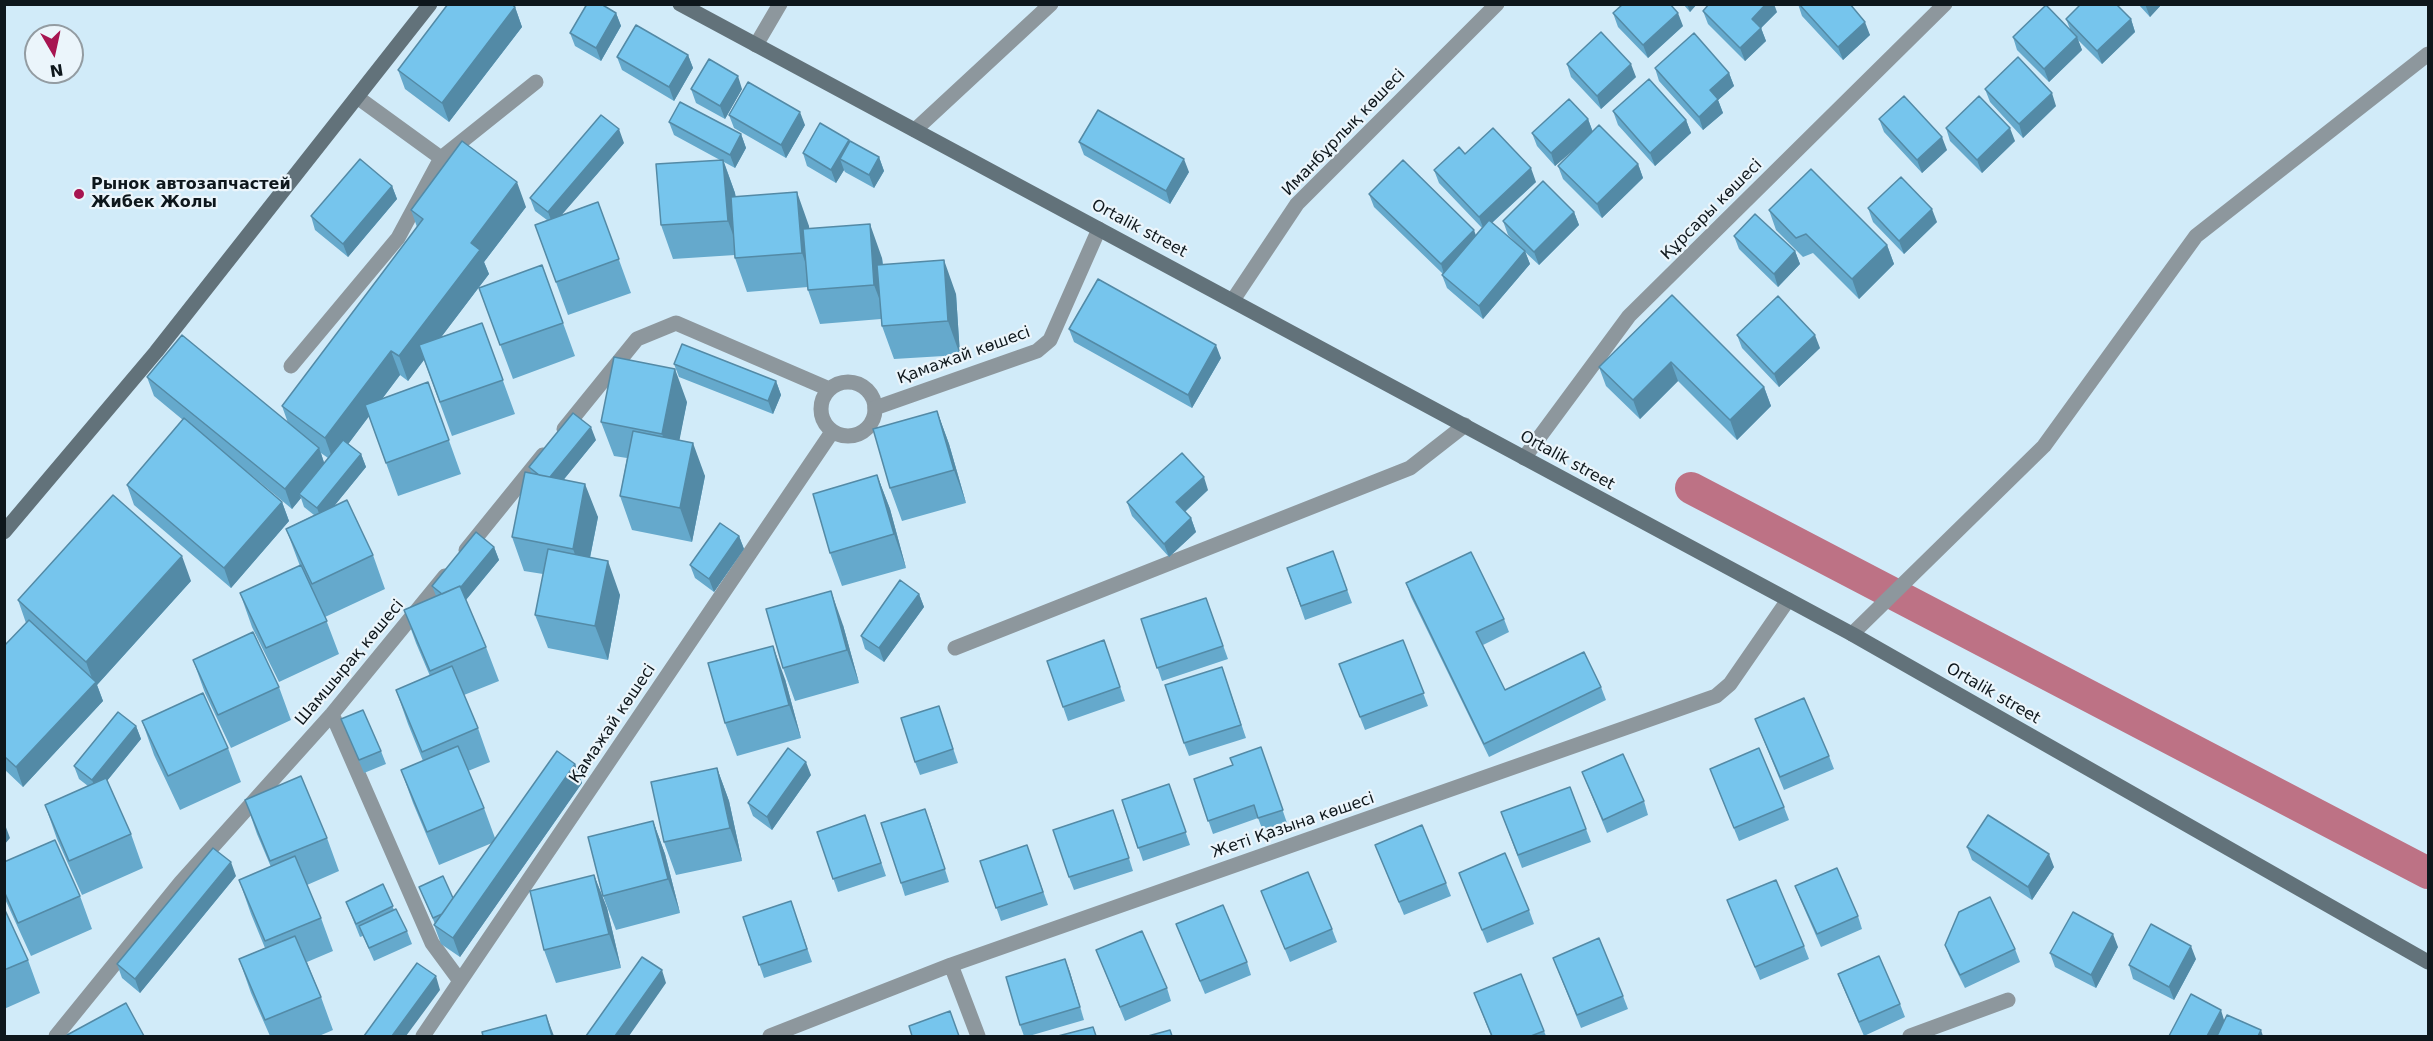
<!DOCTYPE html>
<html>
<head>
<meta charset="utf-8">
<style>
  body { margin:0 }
  #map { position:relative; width:2433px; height:1041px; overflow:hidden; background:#d1ebf9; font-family:"DejaVu Sans",sans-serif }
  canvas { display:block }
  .frame { position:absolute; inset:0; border:6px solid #0e171c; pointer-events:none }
  .north { position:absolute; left:24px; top:24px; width:60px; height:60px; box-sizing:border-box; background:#ebf5fb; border:2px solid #939ca2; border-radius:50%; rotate:171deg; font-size:16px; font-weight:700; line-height:24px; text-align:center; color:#0e171c }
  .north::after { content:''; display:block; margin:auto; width:21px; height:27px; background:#a71551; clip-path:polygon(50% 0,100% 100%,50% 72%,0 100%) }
</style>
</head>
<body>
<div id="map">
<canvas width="2433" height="1041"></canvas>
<div class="frame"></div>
<div class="north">N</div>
</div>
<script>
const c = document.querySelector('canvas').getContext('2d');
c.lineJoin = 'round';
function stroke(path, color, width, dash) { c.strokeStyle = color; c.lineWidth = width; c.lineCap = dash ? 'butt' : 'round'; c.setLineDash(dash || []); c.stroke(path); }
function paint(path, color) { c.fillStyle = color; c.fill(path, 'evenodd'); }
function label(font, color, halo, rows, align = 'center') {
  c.font = font + ' "DejaVu Sans",sans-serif'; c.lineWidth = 4.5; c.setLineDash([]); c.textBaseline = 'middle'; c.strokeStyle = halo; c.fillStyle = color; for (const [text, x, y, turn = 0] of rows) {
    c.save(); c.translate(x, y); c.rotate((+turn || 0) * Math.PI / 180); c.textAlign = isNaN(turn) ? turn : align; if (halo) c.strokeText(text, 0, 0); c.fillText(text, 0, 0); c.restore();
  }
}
const canal = new Path2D(`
  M1691 488 2428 873`);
const service = new Path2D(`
  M357 97 441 158
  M291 366 398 238 441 158 536 82
  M821 409a27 27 0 1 1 54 0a27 27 0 1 1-54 0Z
  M564 429 637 339 676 323 829 389
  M466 550 543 455
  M332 714 432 943 460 981
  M56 1036 181 882 332 714 445 576
  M423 1036 832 432`);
const minor = new Path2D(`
  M756 45 780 4
  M915 130 1051 4
  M1233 300 1297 204 1497 4
  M875 408 1037 351 1050 340 1099 229
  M1524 458 1629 316 1945 4
  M1852 634 2044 446 2196 236 2428 54
  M955 648 1410 468 1465 425
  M951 965 978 1036
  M770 1036 951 965 1716 696 1730 684 1788 600
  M1910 1036 2008 1000`);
const secondary = new Path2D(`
  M680 4 1852 634 2428 962
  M4 532 156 352 430 4`);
const wall = new Path2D(`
  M1683 4H1697L1690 12Z
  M1798 4H1850L1870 35 1843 60 1802 16Z
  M2138 4H2162L2150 17Z
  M515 7 522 27 449 122 405 89 398 70Z
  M1703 11 1777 12 1761 28 1766 41 1745 61 1708 24Z
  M616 13 621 26 601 61 575 46 570 33Z
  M1613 13 1683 26 1648 58 1618 27Z
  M2066 19H2131L2135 32 2102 64 2078 40 2082 50 2049 82 2017 50 2013 37 2070 29Z
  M688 55 693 68 674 101 622 70 617 57Z
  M1567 64 1636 77 1601 109 1571 77Z
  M1655 68 1729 73 1734 86 1718 100 1723 113 1703 130 1659 81Z
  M691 89H742L725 119 696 103Z
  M1985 89 2056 106 2023 138 1990 102Z
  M1613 111 1686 120 1691 133 1655 166 1618 125Z
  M729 115 805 125 786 158 734 128Z
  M1588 119 1593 132 1638 164 1643 178 1602 218 1563 179 1558 166 1587 138 1555 166 1537 146 1532 133Z
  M1879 119 1947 150 1922 173 1884 132Z
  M669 122 741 134 746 148 735 168 724 162 735 193 736 197 809 226V229L882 258 883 264 956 294 960 355 894 359 882 326 881 319 820 324 808 290V287L747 292 735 258V255L673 259 661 225 720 160 674 135Z
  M1946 128 2015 141 1982 173 1950 141Z
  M849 140 850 142 879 157 884 171 874 188 845 172 844 170 836 183 807 166 803 153Z
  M1079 142 1189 172 1170 204 1084 155Z
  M624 143 561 215 598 202 631 293 568 315 535 225 547 220 535 211 530 198Z
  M1465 154 1536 182 1492 223 1521 248 1508 235 1503 221 1574 212 1579 225 1539 265 1525 252 1530 264 1483 319 1447 288 1442 275 1443 274 1374 207 1369 194 1476 235 1482 228 1439 183 1434 170Z
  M392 186 397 199 348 257 315 230 311 216Z
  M526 207 484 262 489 274 441 337 482 323 515 414 452 436 424 360 408 381 400 375 382 399 428 382 461 474 398 496 369 416 348 444 361 454 366 467 334 506 373 555 385 589 325 617 339 654 279 682 252 627 240 593 300 566 286 529 314 515 304 507 301 498 292 509 244 469 282 502 289 521 231 588 134 505 127 485 183 420 154 396 147 377 288 423 282 406 417 227 411 210ZM321 453 328 458 324 463Z
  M1868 208 1937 222 1904 254 1873 222Z
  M1769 210 1887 245 1894 264 1859 299 1813 253 1803 257 1776 230Z
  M1734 236 1795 251 1800 264 1778 287 1739 249Z
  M542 265 575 356 513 379 479 288Z
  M1672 295 1764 387 1771 406 1737 440 1678 381 1640 419 1606 386 1599 367Z
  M1069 329 1221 358 1192 408 1074 342Z
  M1737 335 1820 348 1779 387 1742 348Z
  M674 364 776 381 781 395 773 414 679 377Z
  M687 402 679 440 705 476 692 542 632 530 620 496 627 458 614 456 601 422Z
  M937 411 949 444 966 503 902 521 890 488Z
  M596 440 564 479 598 517 590 558 620 595 608 660 548 648 535 615 543 574 524 571 512 537 531 473 529 467Z
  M877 475 890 509 906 568 842 586 830 553Z
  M1208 490 1185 512 1191 518 1196 532 1169 557 1132 516 1127 502Z
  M739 536 744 549 714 592 695 578 690 565Z
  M494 547 499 560 466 600 486 647 499 681 464 695 478 728 490 762 468 771 484 808 495 838 575 764 582 783 460 957 441 944 434 925 435 924 419 887 453 898 492 843 439 865 413 803 401 770 423 761 408 724 396 690 430 676 416 643 404 610 436 596 432 586Z
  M1333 551 1352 603 1305 620 1287 568Z
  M191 581 97 685 103 701 23 787 4 769V646L26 623 18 600Z
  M1406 583 1504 619 1509 632 1483 645 1505 690 1601 687 1606 700 1489 757 1411 597Z
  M919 594 924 607 884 662 865 649 861 636Z
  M1206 598 1228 659 1162 681 1141 619Z
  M843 625 859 683 795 701 783 668Z
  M1104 640 1125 701 1068 721 1047 661Z
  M1403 640 1428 706 1365 730 1339 664Z
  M193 660 279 687 291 720 231 748 205 693Z
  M1222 667 1246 738 1189 756 1184 743Z
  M785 679 801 738 737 756 725 723Z
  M939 706 958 763 920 775 915 762Z
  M341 719 381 751 386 764 364 773Z
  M1755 719 1829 756 1834 769 1784 790Z
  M142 721 228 748 241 782 180 810 154 755Z
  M136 726 141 739 107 781 131 834 143 868 82 895 57 839 45 805 88 786 79 779 74 766Z
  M1261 747 1287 823 1263 831 1258 818 1213 834 1194 779 1233 765Z
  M717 768 729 801 742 861 676 875 664 842Z
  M1710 769 1784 807 1789 820 1739 841Z
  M1582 772 1644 801 1648 815 1607 833Z
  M811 775 772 830 753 816 748 803Z
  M1169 784 1190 845 1143 861 1122 800Z
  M1570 787 1591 842 1522 868 1501 812Z
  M245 800 327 838 339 871 307 885 321 918 333 951 307 962 321 997 333 1030 319 1036H270L251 993 239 959 265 948 251 914 239 880 271 867 257 834Z
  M865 815 886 876 838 892 817 832Z
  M653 821 665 854 680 913 616 930 603 896Z
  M930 822 949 882 905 896 901 883Z
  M1118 823 1133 871 1074 890 1069 877Z
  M1027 845 1048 905 1001 921 980 861Z
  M1375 845 1446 883 1451 896 1404 915Z
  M1967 847 2054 867 2032 900 1972 860Z
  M4 862 80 896 92 929 31 956 4 897Z
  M1459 873 1529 910 1534 924 1487 943Z
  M594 875 607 908 621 968 556 983 544 950Z
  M236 876 140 993 122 978 117 964Z
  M383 884 394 910 407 931 412 944 374 961 363 936 360 937 346 902Z
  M1795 886 1858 916 1862 929 1821 947 1800 899Z
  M1261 891 1332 929 1337 942 1290 962Z
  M1727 900 1804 946 1809 959 1760 980Z
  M791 901 812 962 764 978 743 917Z
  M4 908 28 960 40 993 4 1009Z
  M1176 924 1247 962 1251 975 1205 994Z
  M1945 945 2015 949 2020 962 1965 988 1950 958Z
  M2118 947 2096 988 2055 967 2050 953Z
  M1096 950 1167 988 1171 1001 1125 1021Z
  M1553 958 1623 996 1628 1009 1581 1028Z
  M1065 959 1084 1020 1029 1036H1024L1020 1025Z
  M2196 959 2174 1000 2133 979 2129 965Z
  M1521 974 1546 1036H1491L1474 993Z
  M1838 974 1900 1004 1905 1017 1864 1036 1843 987Z`);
const shadedWall = new Path2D(`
  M1687 4H1697L1690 12Z
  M1766 4H1774L1777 12 1761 28 1766 41 1745 61 1740 48 1752 19Z
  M2145 4H2162L2150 17Z
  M515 7 522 27 449 122 442 103Z
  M616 13 621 26 601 61 596 48Z
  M1678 13 1683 26 1648 58 1643 45Z
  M2131 19 2135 32 2102 64 2097 51Z
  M1865 22 1870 35 1843 60 1838 47Z
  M2077 37 2082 50 2049 82 2044 69Z
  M688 55 693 68 674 101 669 87Z
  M1631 64 1636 77 1601 109 1597 96Z
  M1729 73 1734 86 1718 100 1723 113 1703 130 1699 117 1710 90Z
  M738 76 742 89 725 119 720 106Z
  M2052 93 2056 106 2023 138 2019 124Z
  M800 112 805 125 786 158 781 145Z
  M1588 119 1593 133 1555 166 1551 153Z
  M1686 120 1691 133 1655 166 1650 153Z
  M2010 128 2015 141 1982 173 1977 160Z
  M619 129 624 143 553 225 548 212Z
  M741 134 746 148 735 168 730 155Z
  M1942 137 1947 150 1922 173 1917 160Z
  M849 140 854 153 840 159 844 170 836 183 831 170Z
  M879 157 884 171 874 188 869 175Z
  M1184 159 1189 172 1170 204 1166 191Z
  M723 160 735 193 740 254 728 221Z
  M1638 164 1643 178 1602 218 1597 204Z
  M1531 168 1536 182 1484 230 1479 217Z
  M517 182 526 207 484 262 489 274 408 381 399 356 471 243Z
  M392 186 397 199 348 257 343 244Z
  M797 192 809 226 814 287 802 253Z
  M1932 209 1937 222 1904 254 1899 241Z
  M1574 212 1579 225 1539 265 1534 252Z
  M870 224 882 258 887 319 874 285Z
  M1474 230 1479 244 1445 277 1441 264Z
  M1887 245 1894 264 1859 299 1852 279Z
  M1525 251 1530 264 1483 319 1479 306Z
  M1795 251 1800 264 1778 287 1774 274Z
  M944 260 956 294 960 355 948 321Z
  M1815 335 1820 348 1779 387 1774 374Z
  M1216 345 1221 358 1192 408 1188 395Z
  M391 351 400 375 334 463 325 438Z
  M1671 362 1678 381 1640 419 1633 400Z
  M675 369 687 402 674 468 662 434Z
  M776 381 781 395 773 414 768 401Z
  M1764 387 1771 406 1737 440 1730 420Z
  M937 411 949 444 966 503 954 470Z
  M591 427 596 440 552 494 547 481Z
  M693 443 705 476 692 542 680 508Z
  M319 448 326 468 299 494 301 498 292 509 285 489Z
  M361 454 366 467 322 521 317 508Z
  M877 475 890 509 906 568 894 534Z
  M1204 477 1208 490 1181 515 1176 502Z
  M585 484 598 517 585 582 573 549Z
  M282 502 289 521 231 588 224 568Z
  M1191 518 1196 532 1169 557 1164 544Z
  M739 536 744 549 714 592 709 579Z
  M494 547 499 560 455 613 450 600Z
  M182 556 191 581 97 685 103 701 23 787 16 767 94 684 86 662Z
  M608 561 620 595 608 660 595 626Z
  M831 591 843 625 859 683 847 650Z
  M919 594 924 607 884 662 879 648Z
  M773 646 785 679 801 738 789 705Z
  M136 726 141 739 97 793 92 780Z
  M806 762 811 775 772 830 767 817Z
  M575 764 582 783 460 957 453 938Z
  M717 768 729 801 742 861 730 828Z
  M653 821 665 854 680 913 668 879Z
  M4 822 10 838 4 845Z
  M2049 854 2054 867 2032 900 2028 887Z
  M231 862 236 876 140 993 135 979Z
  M594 875 607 908 621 968 609 934Z
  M2113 934 2118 947 2096 988 2091 975Z
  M2191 946 2196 959 2174 1000 2169 987Z
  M1065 959 1070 972 1084 1020 1080 1007Z
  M662 970 666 983 629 1036H615Z
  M436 976 440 990 406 1036H392Z
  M2221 1010 2225 1023 2218 1036H2207Z
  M546 1015 554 1036H552Z
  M2261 1030 2263 1036H2258Z`);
const building = new Path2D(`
  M448 4H511L515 7 442 103 398 70Z
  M587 4H601L616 13 596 48 570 33Z
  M1623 4H1670L1678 13 1643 45 1613 13Z
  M1709 4H1766L1752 19 1761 28 1740 48 1703 11Z
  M1799 4H1850L1865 22 1838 47Z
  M2081 4H2116L2131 19 2097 51 2066 19Z
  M2046 5 2077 37 2044 69 2013 37Z
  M636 25 688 55 669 87 617 57Z
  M1601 32 1631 64 1597 96 1567 64Z
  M1694 33 1729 73 1710 90 1718 99 1699 117 1655 68Z
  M2018 57 2052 93 2019 124 1985 89Z
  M709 59 738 76 720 106 691 89Z
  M1649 79 1686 120 1650 153 1613 111Z
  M748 82 800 112 781 145 729 115Z
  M1904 96 1942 137 1917 160 1879 119Z
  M1979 96 2010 128 1977 160 1946 128Z
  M1569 99 1588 119 1551 153 1532 133Z
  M680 102 741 134 730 155 669 122Z
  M1098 110 1184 159 1166 191 1079 142Z
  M601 115 619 129 548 212 530 198Z
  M820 123 849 140 831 170 803 153Z
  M1599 125 1638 164 1597 204 1558 166Z
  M1493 128 1531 168 1479 217 1434 170 1459 147 1465 154Z
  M462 141 517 182 471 243 480 250 399 356 391 351 325 438 282 406 423 219 411 210Z
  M850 141 879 157 869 175 840 159Z
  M360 159 392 186 343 244 311 216Z
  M723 160 728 221 661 225 656 164Z
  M1403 160 1474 230 1441 264 1369 194Z
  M1811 169 1887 245 1852 279 1806 234 1796 238 1769 210Z
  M1901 177 1932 209 1899 241 1868 208Z
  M1543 181 1574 212 1534 252 1503 221Z
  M797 192 802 253 735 258 731 197Z
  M598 202 619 259 556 282 535 225Z
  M1755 214 1795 251 1774 274 1734 236Z
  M1489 220 1525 251 1479 306 1442 275Z
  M870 224 874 285 808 290 803 229Z
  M944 260 948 321 882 326 877 265Z
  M542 265 563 323 500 345 479 288Z
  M1098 279 1216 345 1188 395 1069 329Z
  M1672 295 1764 387 1730 420 1671 362 1633 400 1599 367Z
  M1778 296 1815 335 1774 374 1737 335Z
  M482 323 503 380 440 402 419 345Z
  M182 335 319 448 285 489 147 377Z
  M682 344 776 381 768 401 674 364Z
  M614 357 675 369 662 434 601 422Z
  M428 382 449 440 386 463 365 405Z
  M937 411 954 470 890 488 873 429Z
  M573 413 591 427 550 477 539 475 529 467Z
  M184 418 282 502 224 568 127 485Z
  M633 431 693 443 680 508 620 496Z
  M343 440 361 454 317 508 299 494Z
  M1182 453 1204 477 1176 502 1191 518 1164 544 1127 502Z
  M525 472 585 484 573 549 512 537Z
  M877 475 894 534 830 553 813 494Z
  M113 495 182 556 86 662 18 600Z
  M347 500 373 555 312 584 286 529Z
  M720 523 739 536 709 579 690 565Z
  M476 532 494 547 461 587 460 586 442 594 432 586Z
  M548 549 608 561 595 626 535 615Z
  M1333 551 1347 590 1301 606 1287 568Z
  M1471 552 1504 619 1476 632 1505 690 1584 652 1601 687 1484 744 1406 583Z
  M301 565 327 621 266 648 240 593Z
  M900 580 919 594 879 648 861 636Z
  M460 586 486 647 430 671 404 610Z
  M831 591 847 650 783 668 766 609Z
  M1206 598 1223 646 1157 668 1141 619Z
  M29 620 96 682 16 767 4 756V646Z
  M253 632 279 687 218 715 193 660Z
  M1104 640 1120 687 1063 707 1047 661Z
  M1403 640 1424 693 1360 717 1339 664Z
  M773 646 789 705 725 723 708 663Z
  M452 666 478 728 422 752 396 690Z
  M1222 667 1241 725 1184 743 1165 685Z
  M203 693 228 748 168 776 142 721Z
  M1804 698 1829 756 1780 777 1755 719Z
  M939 706 953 749 915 762 901 718Z
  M363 710 381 751 359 760 341 719Z
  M118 712 136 726 92 780 74 766Z
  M458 746 484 808 427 832 401 770Z
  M1261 747 1283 810 1258 818 1254 805 1208 821 1194 779 1233 765 1230 758Z
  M788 748 806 762 767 817 748 803Z
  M1759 748 1784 807 1734 828 1710 769Z
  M557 751 575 764 453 938 434 925Z
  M1623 754 1644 801 1603 820 1582 772Z
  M717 768 730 828 664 842 651 782Z
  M301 776 327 838 270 861 245 800Z
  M106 778 131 834 69 861 45 805Z
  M1169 784 1186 832 1138 848 1122 800Z
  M1570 787 1586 829 1518 855 1501 812Z
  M925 809 945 869 901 883 881 823Z
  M1113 810 1129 858 1069 877 1053 830Z
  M865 815 881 863 833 879 817 832Z
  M1988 815 2049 854 2028 887 1967 847Z
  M653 821 668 879 603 896 588 837Z
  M1422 825 1446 883 1399 902 1375 845Z
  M55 840 80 896 18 923 4 891V862Z
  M1027 845 1043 892 996 908 980 861Z
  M213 848 231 862 135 979 117 964Z
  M1505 853 1529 910 1482 930 1459 873Z
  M295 856 321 918 265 941 239 880Z
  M1837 868 1858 916 1817 934 1795 886Z
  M1308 872 1332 929 1285 949 1261 891Z
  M594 875 609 934 544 950 530 891Z
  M443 876 453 898 442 914 433 918 419 887Z
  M1776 880 1804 946 1755 967 1727 900Z
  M383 884 393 906 356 924 346 902Z
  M1990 897 2015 949 1960 975 1945 945 1959 912Z
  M791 901 807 949 759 965 743 917Z
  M1223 905 1247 962 1200 981 1176 924Z
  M4 908 28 960 4 970Z
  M396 909 407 931 369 948 359 926Z
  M2073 912 2113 934 2091 975 2050 953Z
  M2151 924 2191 946 2169 987 2129 965Z
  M1142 931 1167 988 1120 1007 1096 950Z
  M295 936 321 997 265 1020 239 959Z
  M1599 938 1623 996 1577 1015 1553 958Z
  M1879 956 1900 1004 1859 1022 1838 974Z
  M642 957 662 970 615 1036H586Z
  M1065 959 1080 1007 1020 1025 1006 977Z
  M417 963 436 976 392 1036H364Z
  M1521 974 1544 1031 1531 1036H1492L1474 993Z
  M2191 994 2221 1010 2207 1036H2169Z
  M126 1003 144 1036H68L67 1035Z
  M950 1011 959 1036H912L909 1026Z
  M546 1015 552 1036H483L482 1032Z
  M2227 1015 2261 1030 2258 1036H2217Z
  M1093 1027 1096 1036H1058Z
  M1170 1030 1172 1036H1148Z`);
const markers = [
  [79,194,6,"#a71551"]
];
const streetNames = [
  ["Иманбұрлық көшесі",1344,133,-46],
  ["Құрсары көшесі",1712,210,-45],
  ["Ortalik street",1139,229,28],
  ["Қамажай көшесі",964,356,-20],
  ["Ortalik street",1567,461,29],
  ["Шамшырақ көшесі",350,663,-50],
  ["Ortalik street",1993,694,30],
  ["Қамажай көшесі",613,724,-56],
  ["Жеті Қазына көшесі",1293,826,-19]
];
const poiNames = [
  ["Рынок автозапчастей",91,185],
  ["Жибек Жолы",91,203]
];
stroke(canal, '#bd7285', 32);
stroke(service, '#8d979d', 15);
stroke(minor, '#8d979d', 15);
stroke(secondary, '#62727a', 15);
paint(wall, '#65a9cc');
paint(shadedWall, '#538aa6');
paint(building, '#76c5ed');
stroke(building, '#538aa6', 1.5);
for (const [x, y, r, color] of markers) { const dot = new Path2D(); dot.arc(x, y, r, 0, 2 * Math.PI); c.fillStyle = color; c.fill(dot); stroke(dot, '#ebf5fb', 2); }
label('16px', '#0e171c', '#ebf5fb', streetNames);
label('bold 16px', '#0e171c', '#ebf5fb', poiNames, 'left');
</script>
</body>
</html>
